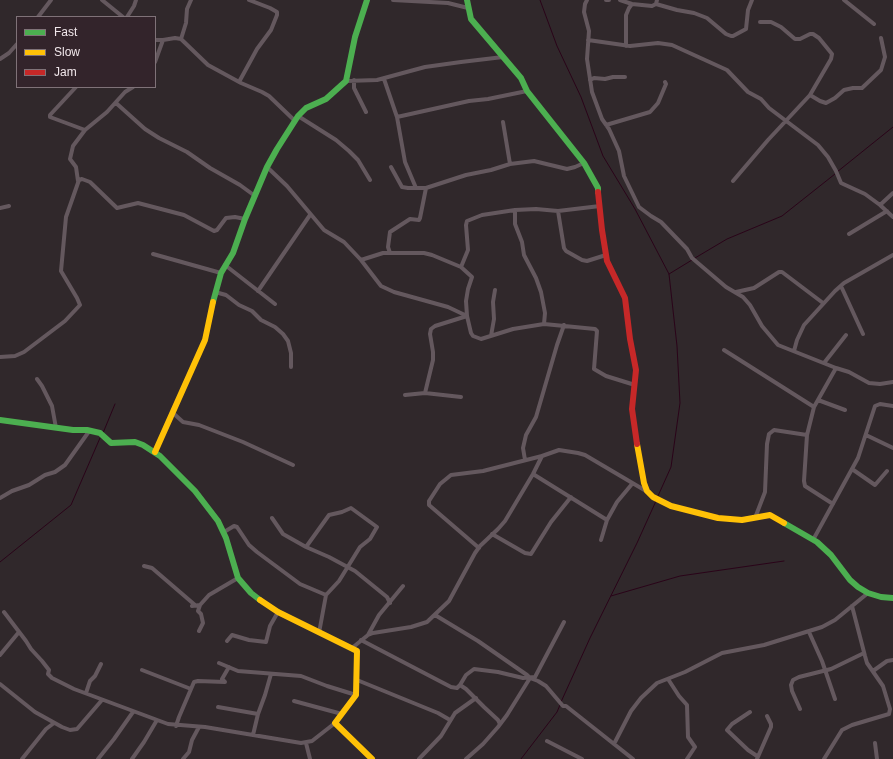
<!DOCTYPE html>
<style>
body{margin:0}
#map{position:relative;width:893px;height:759px;overflow:hidden;background:#30282b;font-family:Arial,sans-serif}
canvas{display:block}
.legend{position:absolute;left:16px;top:16px;width:140px;height:72px;box-sizing:border-box;background:#33242b;border:1px solid #7f7278;margin:0;padding:5px 7px;list-style:none;font-size:12px;color:#f1e7eb}
.legend li{display:flex;align-items:center;gap:8px;height:20px}
.legend b{width:20px;border:1px solid #7f7278}
</style>
<div id="map">
<canvas width="893" height="759"></canvas>
<ul class="legend">
<li><b style="height:5px;background:#4caf50"></b>Fast</li>
<li><b style="height:5px;background:#ffc107"></b>Slow</li>
<li><b style="height:5px;background:#c62828"></b>Jam</li>
</ul>
</div>
<script>
const context = document.querySelector('canvas').getContext('2d');
context.lineJoin = 'round';
const shape = rows => new Path2D(rows.map(r => 'M' + r).join(''));
function strokePath(path, color, width, dash) { context.strokeStyle = color; context.lineWidth = width; context.lineCap = dash ? 'butt' : 'round'; context.setLineDash(dash || []); context.stroke(path); }
strokePath(shape([
 [540,0,557,46,581,97,603,156,635,209,669,274,677,346,680,403,671,467,658,496],
 [837,172,893,127],
 [695,258,727,239,782,216,835,174],
 [669,274,692,260],
 [103,433,115,404],
 [0,562,71,505,100,438],
 [611,596,680,576,784,561],
 [561,702,590,638,637,543,656,501],
 [521,759,557,712,560,705]
]), '#2a0419', 1);
strokePath(shape([
 [102,0,123,17],
 [393,0,448,3,468,8],
 [587,0,585,4,584,12,589,31,587,59,592,92,602,119,609,129,619,151,624,176,639,207,651,216,661,222,687,249,692,258,726,287,743,297,750,305,762,326,778,345,836,368,849,372,869,383,880,384,893,382],
 [606,0,609,0],
 [620,0,632,4,652,6,656,4],
 [657,0,656,4,677,10,694,13,707,18,726,34,731,36,733,36,746,29,748,10,752,0],
 [844,0,874,24],
 [38,17,51,0],
 [127,17,134,6,136,0],
 [760,22,771,22,781,27,795,39,800,39,810,34,813,34,819,38,832,54,831,59,810,95,820,101,826,103,835,98,844,90,853,88,862,88,881,70,885,57,881,38],
 [181,39,186,23,187,9,191,0],
 [155,40,163,40,175,38,181,39,208,65,241,83,262,92,269,96,294,120],
 [588,40,630,46,658,43,672,45,727,70,748,92,761,99,769,108,818,145,828,157,836,171,841,183,865,194,880,205,893,217],
 [626,46,626,15,629,8,632,4],
 [0,59,9,53,17,44],
 [155,62,163,40],
 [384,79,397,117,405,162,416,188],
 [354,80,354,88,366,112],
 [590,80,594,78,605,79,613,77,625,77],
 [346,81,377,80,425,67,461,62,503,57],
 [239,82,257,49,271,30,277,15,277,12,270,8,249,0],
 [76,87,50,115,50,117,85,130],
 [116,103,145,129,159,138,187,152,210,168,240,185,255,196],
 [298,116,336,140,349,151,358,160,370,180],
 [397,117,469,101,488,99,527,91],
 [503,122,510,164],
 [606,125,650,112,658,103,666,84,665,82],
 [267,167,287,186,324,230,344,242,361,260,381,286,394,292,448,307,467,316],
 [391,167,402,187,408,188,426,188,466,175,491,170,510,164,534,161,567,169,575,167,584,163],
 [78,181,76,167,70,159,73,146,85,130,107,112,125,92,133,87],
 [733,181,768,140,810,95],
 [880,205,893,193],
 [0,208,9,206],
 [515,210,515,224,522,242,524,255,536,278,541,292,545,313,544,324],
 [558,211,564,248,566,251,582,260,587,261,606,255],
 [849,234,887,211],
 [390,253,388,247,390,232,410,219,419,220,420,218,426,188],
 [153,254,221,273],
 [361,260,383,253,424,253,432,255,461,267,472,277,468,289,466,301,467,316,471,333,473,336,481,339,513,329,544,324,595,329,597,331,594,369,606,376,635,385],
 [225,265,275,304],
 [461,267,468,250,466,225,467,221,482,215,515,210,536,209,558,211,600,206],
 [841,286,863,334],
 [258,291,310,215],
 [215,292,226,295,239,305,252,311,261,320,275,327,283,334,288,341,291,353,291,367],
 [736,292,754,288,779,272,782,272,823,303],
 [491,336,494,319,493,302,495,290],
 [724,350,814,407],
 [794,351,797,340,804,325,835,291,844,283,893,255],
 [0,357,15,356,24,352,65,321,80,305,77,298,61,271,66,217,79,180,82,179,90,182,117,208,138,203,184,215,214,231,217,230,226,218,235,217,245,219],
 [824,363,846,335],
 [37,379,42,386,52,406,56,428],
 [425,393,433,360,433,352,430,334,431,329,435,326,467,316],
 [405,395,425,393,461,397],
 [818,400,845,410],
 [173,413,183,422,199,425,243,442,293,465],
 [866,435,893,448],
 [525,460,523,448,526,435,536,417,557,345,564,325],
 [852,469,875,485,887,471],
 [533,474,607,520,617,502,632,484],
 [0,498,12,491,29,485,45,475,55,472,65,465,90,430],
 [833,504,805,486,804,481,807,435,814,407,836,368],
 [272,518,283,534,306,547,329,557,355,571,387,597,390,603],
 [755,518,765,492,767,444,769,434,774,430,807,435],
 [224,532,234,526,237,527,249,545,257,552,300,584,326,595],
 [492,534,525,553,531,554,551,522,571,497],
 [601,540,607,520],
 [813,540,858,458,875,406,880,404,893,406],
 [306,547,329,515,342,512,351,508,377,527,370,539,360,547,339,581,326,595,319,633],
 [479,548,429,505,429,501,440,484,451,475,483,471,542,456],
 [144,566,152,568,195,605,192,606,200,605,209,595,238,578],
 [4,612,26,641,31,649,42,661,49,670,48,674,52,678,74,689,168,724,205,727,301,743,312,741,335,723],
 [435,615,478,641,527,675,530,678,538,681,546,686,563,706,566,706,633,759],
 [199,631,203,623,201,614,198,611,200,605],
 [809,632,822,661,835,699],
 [368,635,379,615,403,586],
 [361,640,451,687,457,688,460,685,466,689,484,707,498,720,500,724],
 [227,641,232,635,249,640,266,642,270,626,278,612],
 [352,648,368,635,373,633,411,627,427,622,449,601,475,553,480,546,498,529,505,521,533,474,542,456,559,450,578,453,585,455,646,491],
 [0,655,19,632],
 [219,663,238,671,301,676,327,686,356,695],
 [142,670,191,689],
 [873,671,887,661,893,660],
 [668,679,679,696,687,705,688,737,695,747,687,759],
 [357,680,438,713,450,720],
 [0,684,35,712,62,727,70,730,77,729,102,700],
 [460,685,466,675,474,669,498,672,523,678,535,677,564,622],
 [86,693,90,681,95,676,101,664],
 [294,701,342,714],
 [218,707,258,714],
 [800,709,792,691,791,685,793,680,799,677,831,669,864,653],
 [750,712,732,724,727,730,748,750,757,756],
 [176,726,179,717,194,682,198,681,225,682,222,679,229,667],
 [253,735,258,714,265,695,271,674],
 [547,741,582,759],
 [306,743,310,759],
 [875,743,877,759],
 [614,744,631,711,641,698,657,683,685,672,722,653,764,645,822,627,835,620,868,593],
 [22,759,46,729,54,723],
 [98,759,114,739,133,712],
 [132,759,144,742,157,720],
 [183,759,189,752,192,740,199,727],
 [419,759,441,736,455,713,476,698],
 [466,759,483,744,498,727,507,715,530,678],
 [757,759,771,727,771,724,767,716],
 [824,759,842,730,852,725,889,714,890,709,883,686,867,663,865,656,852,606]
]), '#64585e', 4);
strokePath(shape([
 [467,0,471,19,521,78,527,91,584,163,598,188,598,192],
 [213,302,221,273,233,253,245,219,267,167,277,149,298,116,306,108,326,99,346,81,355,37,367,0],
 [0,420,73,430,87,430,100,433,111,443,135,442,143,445,160,456,195,491,218,521,226,538,238,578,251,593,260,600],
 [784,523,817,542,831,555,850,580,858,587,868,593,881,597,893,598]
]), '#4caf50', 6);
strokePath(shape([
 [637,444,644,483,647,491,653,497,671,506,718,518,742,520,770,515,784,523],
 [155,452,205,340,213,302],
 [260,600,278,612,357,651,356,695,335,723,372,759]
]), '#ffc107', 6);
strokePath(shape([
 [598,192,602,230,607,261,625,298,630,339,636,370,632,409,637,444]
]), '#c62828', 6);
</script>
